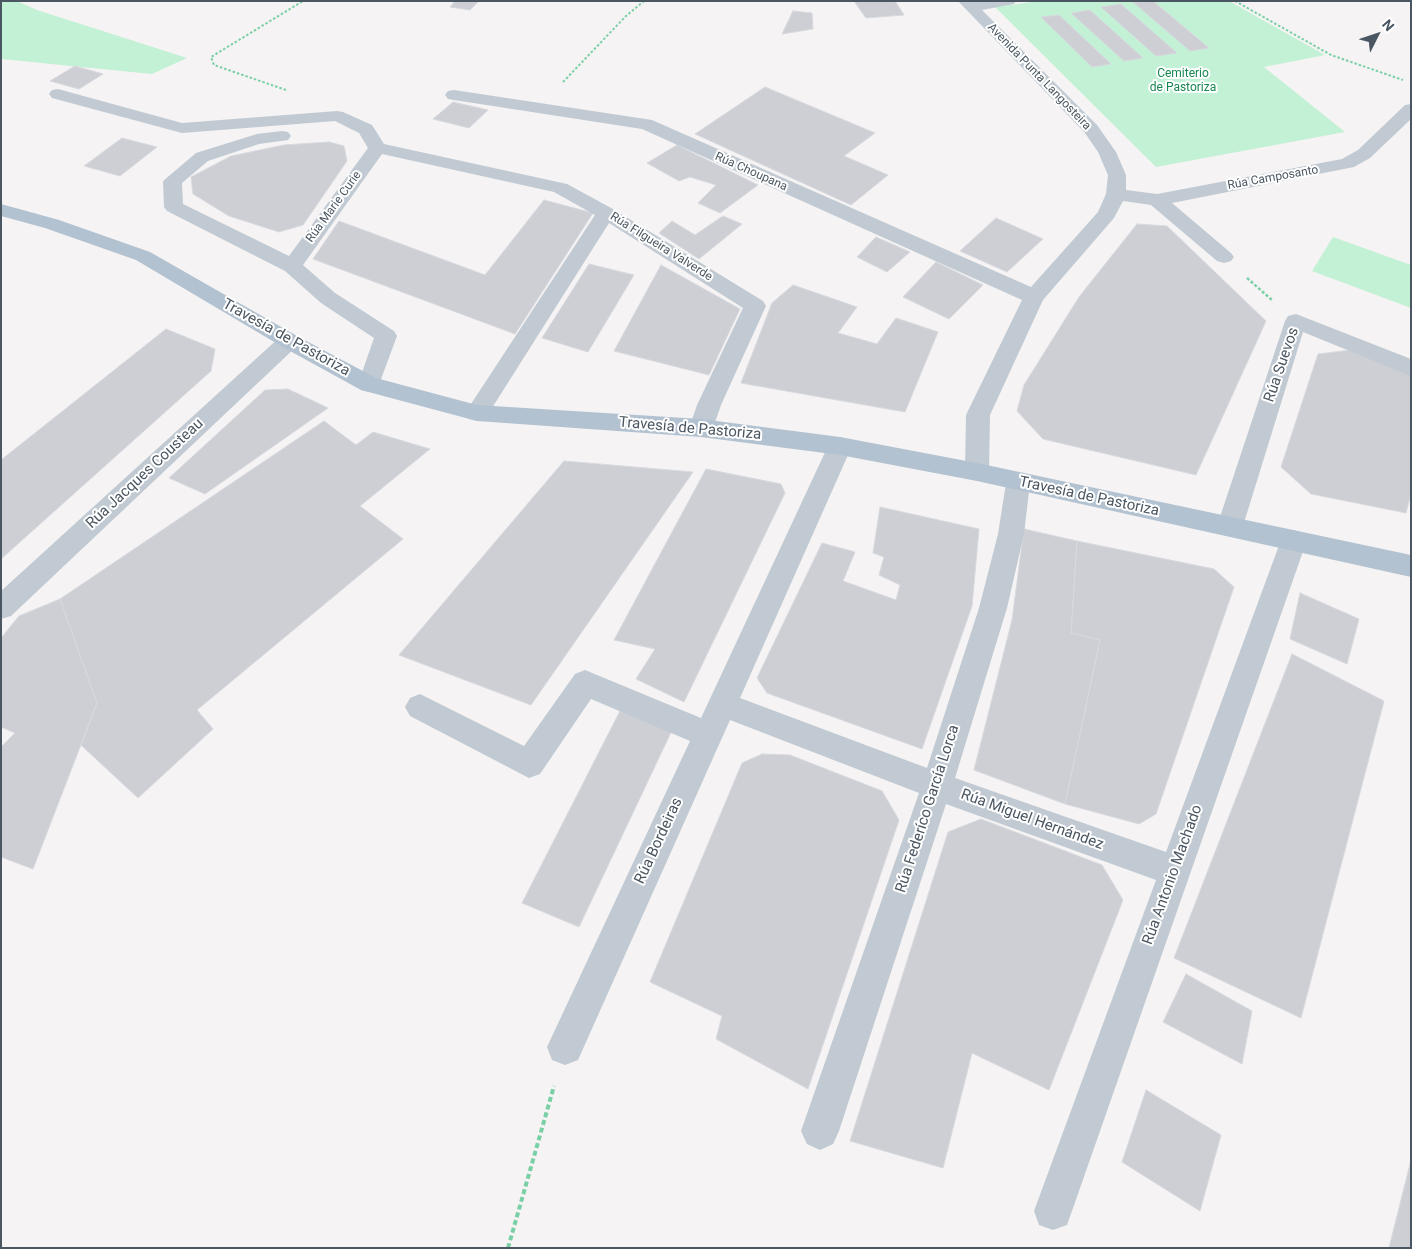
<!DOCTYPE html>
<meta charset="utf-8">
<style>
body{margin:0}
#map{position:relative;width:1412px;height:1249px;overflow:hidden;background:#f5f3f3;font-family:Roboto,sans-serif}
canvas{display:block}
.frame{position:absolute;inset:0;border:2px solid #4a5661;pointer-events:none}
.north{position:absolute;left:1352px;top:10px;width:50px;height:50px;-webkit-text-stroke:4px #fff;paint-order:stroke;rotate:49deg;font-size:14px;font-weight:700;line-height:20px;text-align:center;color:#4a5661}
.north::after{content:'';display:block;margin:auto;width:18px;height:22px;background:#4a5661;clip-path:polygon(50% 0,100% 100%,50% 72%,0 100%)}
</style>
<div id="map">
<canvas width="1412" height="1249"></canvas>
<div class="frame"></div>
<div class="north">N</div>
</div>
<script>
const context = document.querySelector('canvas').getContext('2d');
context.lineJoin = 'round';
function fillPath(path, color) { context.fillStyle = color; context.fill(path, 'evenodd'); }
const shape = rows => new Path2D(rows.map(r => 'M' + r).join(''));
function strokePath(path, color, width, dash) { context.strokeStyle = color; context.lineWidth = width; context.lineCap = dash ? 'butt' : 'round'; context.setLineDash(dash || []); context.stroke(path); }
function write(font, color, halo, rows, align = 'center') {
  context.font = font + ' Roboto,sans-serif'; context.lineWidth = 4; context.setLineDash([]); context.textBaseline = 'middle'; context.strokeStyle = halo; context.fillStyle = color; for (const [text, x, y, turn = 0] of rows) {
    context.save(); context.translate(x, y); context.rotate((+turn || 0) * Math.PI / 180); context.textAlign = isNaN(turn) ? turn : align; if (halo) context.strokeText(text, 0, 0); context.fillText(text, 0, 0); context.restore();
  }
}
fillPath(shape([
 [1,1,17,1,37,10,187,58,152,74,1,59],
 [1040,1,1229,1,1325,55,1264,67,1345,132,1156,167,995,7],
 [1333,237,1411,265,1411,308,1312,271]
]), '#c3f1d5');
const building = shape([
 [455,1,479,1,470,10,450,7,455,1],
 [854,1,895,1,904,15,866,18,854,1],
 [1153,1,1209,48,1190,51,1133,2,1153,1],
 [1121,4,1177,53,1156,56,1101,7,1121,4],
 [1090,10,1143,58,1124,61,1071,13,1090,10],
 [793,11,812,13,813,29,782,34,793,11],
 [1059,15,1111,64,1092,67,1041,17,1059,15],
 [75,66,103,74,79,89,50,81,75,66],
 [765,87,875,133,844,156,888,175,851,205,695,134,765,87],
 [453,102,488,110,469,128,433,119,453,102],
 [122,138,157,147,120,176,84,166,122,138],
 [329,142,344,146,347,161,303,225,279,232,229,216,193,194,191,177,231,156,284,145,329,142],
 [677,145,758,185,720,213,698,203,716,185,690,177,679,181,647,163,677,145],
 [544,200,593,213,515,334,313,259,339,221,485,275,544,200],
 [723,216,742,224,699,259,659,233,672,221,695,235,723,216],
 [996,218,1043,239,1007,272,960,251,996,218],
 [1137,224,1167,226,1266,321,1196,475,1043,439,1017,411,1024,385,1079,297,1137,224],
 [876,237,910,252,887,272,857,257,876,237],
 [936,262,983,285,949,319,903,297,936,262],
 [589,264,634,275,588,352,542,338,589,264],
 [661,265,740,309,709,375,614,351,661,265],
 [793,285,857,307,838,333,877,344,896,318,938,332,905,412,741,383,772,303,793,285],
 [166,329,215,349,211,371,1,559,1,460,166,329],
 [1351,350,1411,373,1411,494,1406,513,1311,494,1281,467,1318,354,1351,350],
 [288,389,328,408,205,494,169,478,265,390,288,389],
 [324,421,356,445,373,432,430,449,360,506,403,539,197,710,213,729,138,798,81,745,97,703,60,599,324,421],
 [564,461,693,472,531,705,399,655,564,461],
 [706,469,781,484,785,493,684,702,636,679,655,649,614,640,706,469],
 [880,507,979,529,972,606,922,749,767,693,757,678,822,543,855,552,843,581,896,600,900,585,879,575,884,557,873,553,880,507],
 [1024,529,1077,541,1071,633,1100,640,1065,804,974,770,1012,620,1024,529],
 [1077,541,1214,569,1234,587,1156,814,1139,824,1065,804,1100,640,1071,633,1077,541],
 [1300,593,1359,619,1347,664,1290,639,1300,593],
 [60,599,97,703,33,869,1,857,1,747,15,733,1,727,1,638,19,616,60,599],
 [1292,654,1384,701,1301,1018,1174,958,1292,654],
 [622,707,674,726,579,927,522,903,622,707],
 [762,754,790,755,882,791,899,820,808,1089,716,1039,722,1016,650,982,742,763,762,754],
 [981,819,1102,865,1123,900,1049,1090,972,1053,943,1168,850,1141,948,832,981,819],
 [1186,974,1252,1011,1242,1064,1163,1022,1186,974],
 [1146,1090,1221,1135,1200,1211,1122,1162,1146,1090],
 [1411,1160,1411,1248,1389,1248,1411,1160]
]);
fillPath(building, '#cdcfd5');
strokePath(building, '#d7d9de', 1);
strokePath(shape([
 [1235,1,1331,55,1403,80],
 [563,82,626,16,644,1],
 [286,90,214,65,211,57,303,1]
]), '#7ad0a6', 2, [2.5, 2]);
strokePath(shape([
 [1247,278,1272,300]
]), '#7ad0a6', 2.5, [3, 2]);
strokePath(shape([
 [508,1248,554,1086]
]), '#7ad0a6', 4, [5, 3]);
fillPath(shape([
 [958,1,1016,1,1014,4,982,10,1097,125,1116,152,1126,175,1126,190,1157,194,1342,159,1358,150,1405,105,1411,104,1411,119,1370,158,1354,167,1172,203,1231,253,1234,257,1231,261,1224,263,1217,261,1151,205,1123,201,1114,218,1043,300,990,415,989,472,986,478,977,481,968,478,965,472,966,415,1022,300,642,129,454,100,448,99,445,95,448,91,454,90,652,120,1031,287,1098,212,1106,194,1108,175,1098,152,1085,133,958,1],
 [58,89,182,123,337,111,343,112,372,125,384,144,567,184,613,209,763,301,766,306,721,405,713,428,709,434,701,437,693,434,689,428,697,405,743,308,609,223,485,419,477,421,469,419,465,413,469,407,595,215,554,192,382,154,303,265,335,293,394,331,397,336,377,390,369,392,361,390,358,384,374,338,321,303,285,271,167,211,164,207,163,181,196,153,257,134,282,131,288,132,291,136,288,140,259,144,208,161,182,183,183,204,289,256,368,148,359,133,335,121,182,133,52,98,49,94,52,90,58,89],
 [1296,314,1411,359,1411,376,1303,332,1243,526,1239,533,1230,536,1221,533,1217,526,1285,321,1288,316,1296,314],
 [289,334,297,336,300,341,297,346,11,616,1,619,1,591,281,336,289,334],
 [840,437,848,440,852,446,740,698,927,768,979,608,998,534,1006,483,1009,476,1018,474,1027,476,1030,483,1024,534,1007,608,955,778,1166,852,1281,540,1285,533,1294,530,1303,533,1307,540,1072,1211,1067,1225,1053,1230,1039,1225,1034,1211,1156,880,946,804,839,1131,833,1144,820,1150,807,1144,801,1131,919,793,730,720,578,1060,565,1065,552,1060,547,1047,690,741,591,699,540,774,529,778,410,716,405,707,410,698,420,694,524,746,575,674,585,670,701,718,828,446,832,440,840,437]
]), '#c1cad2');
fillPath(shape([
 [1,204,59,220,150,252,297,336,376,378,477,405,701,419,840,437,977,463,1411,555,1411,577,977,481,840,455,701,437,477,421,361,390,281,346,136,260,45,228,1,216,1,204]
]), '#b3c2d1');
write('12px', '#17864f', '#fff', [
 ["Cemiterio",1183,74],
 ["de Pastoriza",1183,88]
]);
write('12px', '#4a5661', '#fff', [
 ["Avenida Punta Langosteira",1039,77,46],
 ["Rúa Choupana",751,172,24],
 ["Rúa Camposanto",1273,178,-10],
 ["Rúa Marie Curie",334,207,-54],
 ["Rúa Filgueira Valverde",661,247,32]
]);
write('15px', '#4a5661', '#fff', [
 ["Travesía de Pastoriza",286,338,29],
 ["Rúa Suevos",1282,365,-71],
 ["Travesía de Pastoriza",690,429,5],
 ["Rúa Jacques Cousteau",145,474,-43],
 ["Travesía de Pastoriza",1089,497,12],
 ["Rúa Federíco García Lorca",928,809,-72],
 ["Rúa Miguel Hernández",1032,820,20],
 ["Rúa Bordeiras",659,841,-65],
 ["Rúa Antonio Machado",1173,875,-70]
]);
</script>
